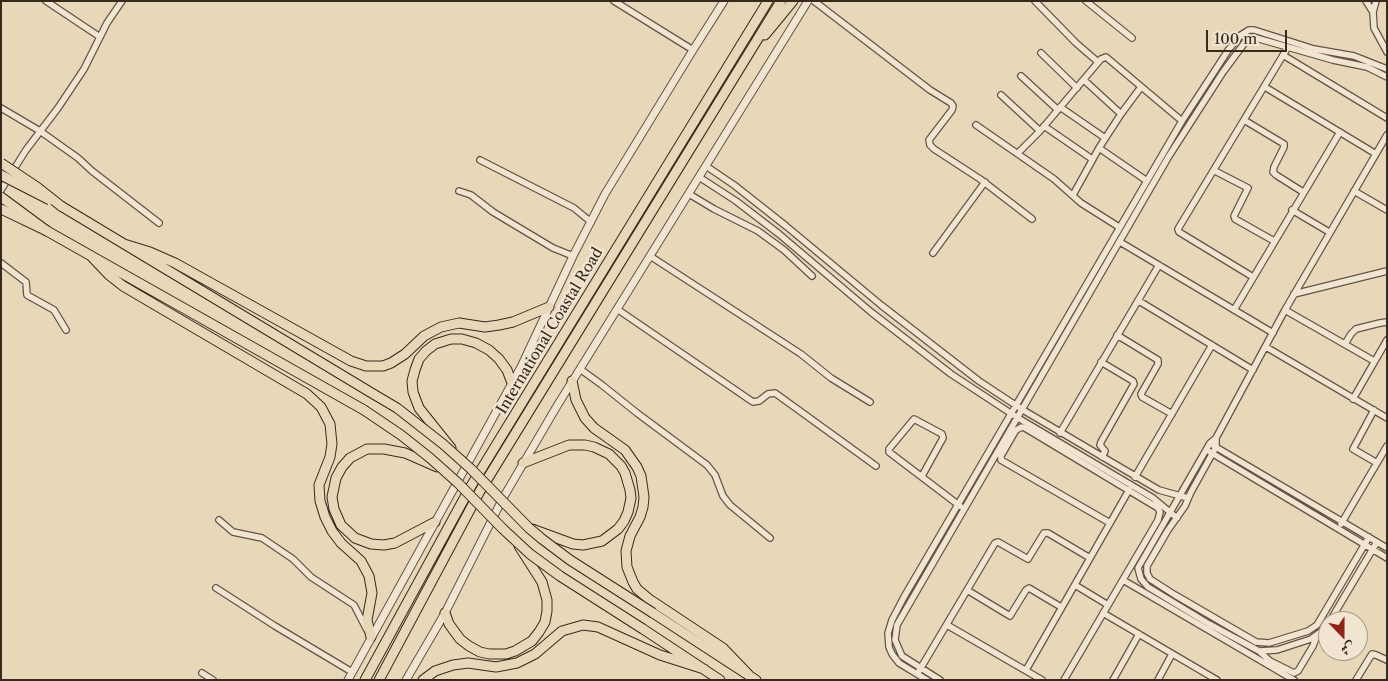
<!DOCTYPE html>
<meta charset="utf-8">
<style>
body{margin:0}
#map{position:relative;width:1388px;height:681px;overflow:hidden;background:#e9d7b9;font-family:"Libre Caslon Text",Amiri,serif}
canvas{display:block}
.frame{position:absolute;inset:0;border:2px solid #362a1d;pointer-events:none}
.north{position:absolute;left:1318px;top:611px;width:50px;height:50px;box-sizing:border-box;background:#f1e5d2;border:1px solid #a69a8a;border-radius:50%;rotate:158deg;font-size:14px;font-weight:700;line-height:20px;text-align:center;color:#362a1d}
.north::after{content:'';display:block;margin:auto;width:18px;height:22px;background:#8f2418;clip-path:polygon(50% 0,100% 100%,50% 72%,0 100%)}
.scale{position:absolute;left:1206px;top:30px;width:81px;height:22px;box-sizing:border-box;border:2px solid #362a1d;border-top:0;padding-left:6px;font-size:15px;line-height:18px;white-space:nowrap;color:#362a1d;-webkit-text-stroke:4px #f1e5d2;paint-order:stroke}
</style>
<div id="map">
<canvas width="1388" height="681"></canvas>
<div class="frame"></div>
<div class="north">ش</div>
<div class="scale">100 m</div>
</div>
<script>
const context = document.querySelector('canvas').getContext('2d');
context.lineJoin = 'round';
const shape = rows => new Path2D(rows.map(r => 'M' + r).join(''));
function strokePath(path, color, width, dash) { context.strokeStyle = color; context.lineWidth = width; context.lineCap = dash ? 'butt' : 'round'; context.setLineDash(dash || []); context.stroke(path); }
function write(font, color, halo, rows, align = 'center') {
  context.font = font + ' "Libre Caslon Text",serif'; context.lineWidth = 5; context.setLineDash([]); context.textBaseline = 'middle'; context.strokeStyle = halo; context.fillStyle = color; for (const [text, x, y, turn = 0] of rows) {
    context.save(); context.translate(x, y); context.rotate((+turn || 0) * Math.PI / 180); context.textAlign = isNaN(turn) ? turn : align; if (halo) context.strokeText(text, 0, 0); context.fillText(text, 0, 0); context.restore();
  }
}
const minor = shape([
 [46,1,100,37],
 [614,1,693,50],
 [814,1,930,90,951,103,953,106,952,110,929,140,930,145,934,149,980,179,1032,219],
 [1035,1,1076,43,1098,62],
 [1086,1,1132,38],
 [1366,1,1373,12],
 [1376,1,1373,12,1374,28,1387,52],
 [1041,53,1077,88],
 [1283,55,1387,118],
 [1021,76,1058,110],
 [1084,80,1121,114],
 [1265,87,1376,154],
 [1001,95,1040,131],
 [1060,107,1105,138],
 [1,108,40,131,78,158,92,171,159,223],
 [1244,120,1284,144,1284,147,1274,167,1273,172,1276,175,1303,192],
 [976,125,1054,179,1081,203,1119,227],
 [1044,126,1092,159],
 [1099,148,1147,181],
 [1018,153,1040,131,1101,59,1106,57,1182,121],
 [480,160,574,208,591,222],
 [706,166,734,185,786,226,881,305,979,381,1023,410,1159,490,1188,498],
 [1215,171,1248,188,1234,216,1235,219,1274,241],
 [699,177,736,201,779,234,871,312,951,374,1018,418,1153,498,1177,518],
 [1,190,26,150,58,108,84,69,107,23,122,1],
 [459,191,471,195,493,212,553,248,573,256],
 [1354,191,1387,210],
 [689,194,714,209,758,231,784,250,812,276],
 [1073,195,1099,148,1121,114,1141,87],
 [1292,210,1329,232],
 [1120,242,1273,333],
 [933,253,985,182],
 [650,256,801,354,831,378,870,402],
 [1,263,26,282,27,295,54,310,66,330],
 [1253,277,1179,232,1178,229,1288,47],
 [1294,294,1387,271],
 [1139,301,1253,370],
 [617,309,753,402,759,401,768,394,775,393,876,466],
 [1234,310,1340,132],
 [1285,310,1374,361],
 [1117,335,1158,360,1158,364,1141,394,1142,397,1172,414],
 [1345,344,1351,334,1356,329,1380,323,1387,322],
 [1266,347,1387,418],
 [1101,362,1133,381,1134,384,1101,442,1100,445,1105,451,1102,457],
 [580,369,602,385,637,413,707,465,715,475,723,496,730,505,770,538],
 [1353,399,1387,340],
 [1374,410,1353,449,1377,463],
 [1060,433,1159,265],
 [1216,438,1216,447,1191,492,1185,506,1168,530,1147,566,1147,573,1150,579,1175,595,1256,642,1269,643,1308,631,1317,625,1369,537],
 [1214,446,1387,548],
 [1210,452,1387,558],
 [922,476,943,438,942,434,914,419,889,449,889,452,960,506],
 [1135,477,1212,345],
 [219,520,233,532,262,538,293,559,311,577,354,605,367,630],
 [1341,524,1387,446],
 [1123,580,1294,680],
 [1075,585,1108,605],
 [216,588,275,626,352,672],
 [967,590,1010,616,1026,590,1029,588,1061,607],
 [1103,613,1217,680],
 [1330,621,1377,542],
 [947,625,1042,680],
 [1328,625,1322,631,1311,639,1277,650,1259,651,1209,624,1148,587,1141,579,1138,568,1206,450,1210,443,1216,438,1285,310,1387,135],
 [1259,651,1270,661,1294,673,1298,671,1313,646,1317,635],
 [1026,670,1129,490],
 [919,671,995,543,998,542,1028,559,1044,533,1048,533,1090,558],
 [202,673,213,680],
 [927,680,899,663,892,654,889,647,888,633,892,620,904,597,1182,121,1229,49,1241,35,1249,30,1254,30,1314,49,1354,56,1387,69],
 [940,680,902,656,895,640,897,625,1169,156,1223,72,1246,41,1251,38,1256,38,1333,60,1367,67,1387,77],
 [1064,680,1158,520,1160,512,1158,508,1025,428,1022,427,1016,430,1001,456,1001,460,1110,523],
 [1113,680,1139,634],
 [1158,680,1172,654],
 [1356,680,1372,654,1376,655,1387,660]
]);
const tertiary = shape([
 [348,680,521,367,573,256,605,194,693,50,724,1],
 [406,680,445,613,503,498,557,406,808,1]
]);
const primary = shape([
 [1,197,47,231,364,410],
 [61,206,375,395],
 [124,244,150,252,175,263,351,361,366,366,383,366,391,363,405,354,424,336,441,327,459,323,485,327,499,325,513,322,549,307],
 [90,255,109,275,123,286,307,394,321,407,330,424,332,444,330,457,319,485,320,501,325,517,332,531,341,543,361,561,369,576,372,593,367,620,371,637],
 [572,381,576,400,585,418,594,428,625,450,637,467,641,476,644,497,643,507,640,517,630,536,626,551,627,567,633,582,637,589,649,599,723,648,749,675],
 [451,448,419,408,413,392,412,381,415,370,419,359,426,351,435,344,451,339,462,339,476,343,489,350,499,359,507,370,512,383],
 [523,463,569,445,585,445,594,447,609,454,621,466,625,473,630,490,631,498,628,512,624,521,618,529,602,541,583,545,573,544,532,529],
 [435,522,395,543,384,545,371,544,355,538,341,525,334,509,332,497,336,478,342,467,350,458,367,449,384,449,405,453,437,467],
 [445,613,449,624,460,639,469,646,480,652,489,654,506,654,515,651,532,641,539,632,545,622,547,611,547,600,542,582,519,546],
 [653,613,756,680],
 [643,629,720,680],
 [423,680,435,671,453,665,468,663,496,667,517,663,535,654,562,631,583,625,598,627,660,655,704,669]
]);
const trunk = shape([
 [765,35,793,1],
 [1,209,47,231],
 [365,680,471,486,768,1],
 [379,680,480,491,781,1]
]);
strokePath(minor, '#635544', 8);
strokePath(tertiary, '#635544', 9);
strokePath(primary, '#362a1d', 11);
strokePath(trunk, '#362a1d', 11);
strokePath(minor, '#f1e5d2', 5.5);
strokePath(tertiary, '#f1e5d2', 7);
strokePath(primary, '#e9d7b9', 9);
strokePath(trunk, '#e9d7b9', 9);
const primaryBridge = shape([
 [1,175,50,200],
 [375,395,397,408,443,444,471,469,529,528,542,539,570,560,653,613],
 [364,410,401,435,430,458,458,483,503,529,530,554,560,576,643,629]
]);
const trunkBridge = shape([
 [1,163,37,187,61,206]
]);
strokePath(primaryBridge, '#362a1d', 11, []);
strokePath(trunkBridge, '#362a1d', 11, []);
strokePath(primaryBridge, '#e9d7b9', 9);
strokePath(trunkBridge, '#e9d7b9', 9);
write('15px', '#362a1d', '#f1e5d2', [
 ["International Coastal Road",550,331,-59]
]);
</script>
